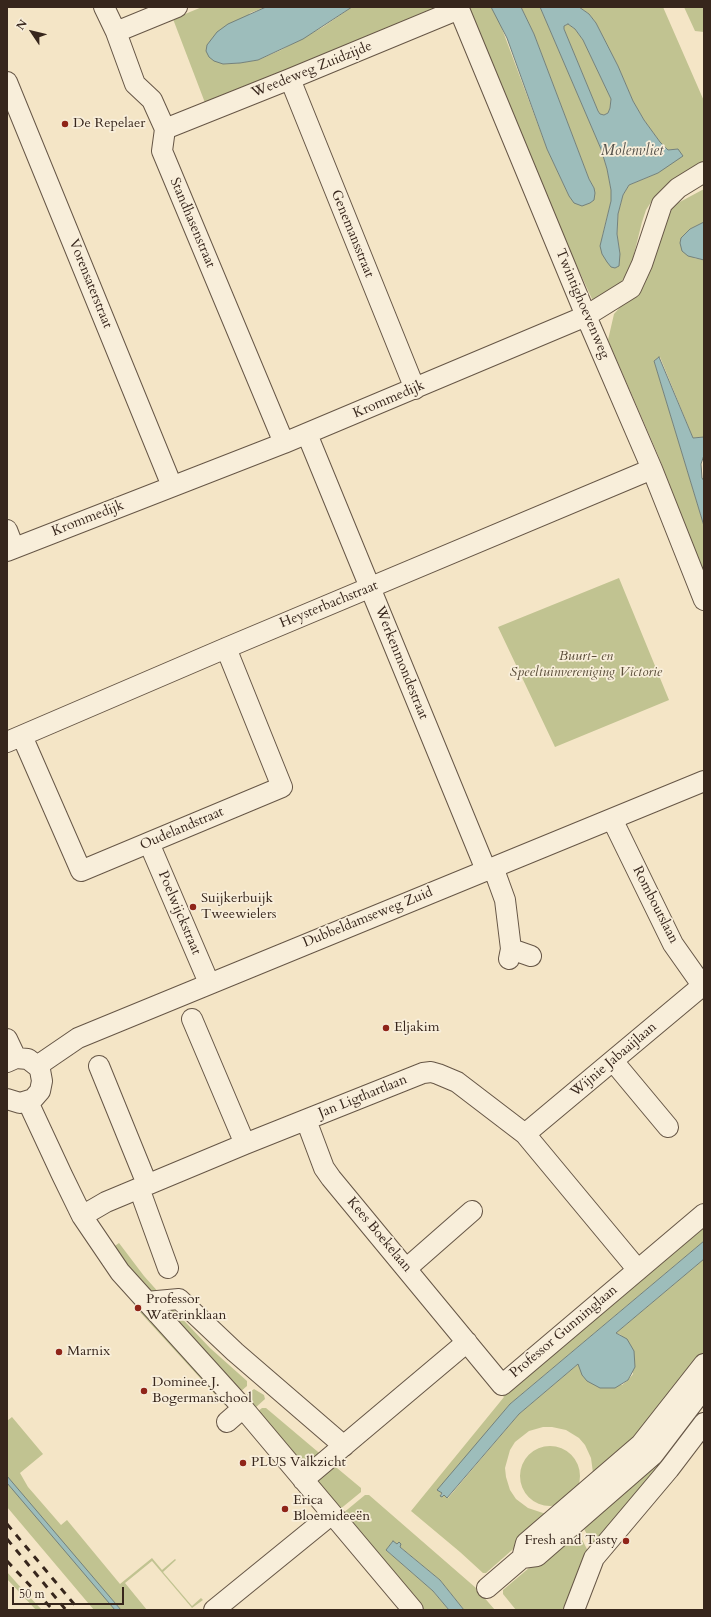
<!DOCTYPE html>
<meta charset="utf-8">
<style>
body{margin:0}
#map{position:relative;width:711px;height:1617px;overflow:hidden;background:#f4e5c6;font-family:Cardo,serif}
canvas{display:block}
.frame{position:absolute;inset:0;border:8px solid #37261c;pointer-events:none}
.north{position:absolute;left:12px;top:12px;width:40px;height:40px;-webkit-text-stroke:3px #f8eeda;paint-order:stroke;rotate:305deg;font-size:11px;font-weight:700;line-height:16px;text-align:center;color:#37261c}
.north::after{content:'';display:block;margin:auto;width:14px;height:18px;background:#37261c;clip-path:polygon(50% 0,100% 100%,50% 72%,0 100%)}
.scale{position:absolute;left:12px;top:1587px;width:112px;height:18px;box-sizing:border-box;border:2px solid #37261c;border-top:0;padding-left:5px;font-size:12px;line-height:14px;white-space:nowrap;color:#37261c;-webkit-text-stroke:3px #f8eeda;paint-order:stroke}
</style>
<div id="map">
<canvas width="711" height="1617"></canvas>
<div class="frame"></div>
<div class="north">N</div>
<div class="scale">50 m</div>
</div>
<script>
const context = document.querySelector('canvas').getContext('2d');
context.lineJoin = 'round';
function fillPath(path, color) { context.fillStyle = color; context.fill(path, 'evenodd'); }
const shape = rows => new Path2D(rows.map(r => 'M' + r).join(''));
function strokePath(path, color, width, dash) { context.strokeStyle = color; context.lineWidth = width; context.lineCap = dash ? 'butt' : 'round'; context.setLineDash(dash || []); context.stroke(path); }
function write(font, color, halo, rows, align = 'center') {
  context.font = font + ' Cardo,serif'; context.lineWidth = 3.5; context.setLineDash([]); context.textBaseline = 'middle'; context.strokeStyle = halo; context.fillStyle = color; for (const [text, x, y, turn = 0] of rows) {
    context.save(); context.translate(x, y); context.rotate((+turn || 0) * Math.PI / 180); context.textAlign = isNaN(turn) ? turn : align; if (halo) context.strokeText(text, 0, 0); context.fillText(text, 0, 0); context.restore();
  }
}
fillPath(shape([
 [202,7,266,7,250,13,223,64,239,63,258,60,281,50,323,27,352,7,449,7,207,108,173,19],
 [467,7,491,7,498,18,547,149,569,196,594,188,589,179,534,34,521,7,540,7,601,149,607,169,611,190,611,201,602,237,620,254,617,234,618,214,623,195,629,185,658,173,678,149,668,150,660,142,644,120,633,101,618,66,596,23,589,14,579,7,663,7,704,101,704,161,667,184,655,196,646,210,642,222,630,270,621,282,601,298,592,299,564,238],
 [684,7,704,7,704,32,695,31],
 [568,24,575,29,583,40,611,99,610,108,608,113,604,115,600,114,598,111,564,29,564,26],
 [704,189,704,222,690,229,681,238,694,258,704,260,704,437,693,438,660,357,654,361,704,526,704,573,658,455,608,340,614,314,639,286,664,218,676,204],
 [619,578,669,700,555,747,498,627],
 [704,1223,704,1241,510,1404,440,1495,444,1495,448,1498,519,1414,578,1364,622,1385,628,1380,633,1374,621,1335,616,1333,704,1259,704,1357,638,1442,593,1473,591,1458,585,1445,579,1438,566,1430,552,1427,543,1427,529,1431,515,1442,510,1450,505,1468,506,1477,510,1490,516,1499,528,1508,543,1513,554,1513,486,1573,483,1573,460,1552,411,1511,504,1397,501,1394],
 [119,1243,144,1276,161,1295,155,1299,112,1248],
 [141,1307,227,1403,225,1405,222,1402,138,1310],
 [171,1307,210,1348,247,1381,247,1386,240,1392,165,1309],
 [254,1389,264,1395,265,1399,254,1409,244,1397],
 [262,1408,266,1408,324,1457,305,1467,257,1412],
 [12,1417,43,1454,20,1473,28,1487,61,1525,67,1520,120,1584,152,1558,162,1570,175,1559,176,1560,163,1572,192,1606,201,1598,203,1600,192,1608,152,1561,125,1583,147,1610,94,1610,7,1507,7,1421],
 '520 1476a30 30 0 1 1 60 0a30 30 0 1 1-60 0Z',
 [656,1461,664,1468,593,1546,581,1523],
 [331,1463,361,1488,361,1492,339,1510,313,1479],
 [365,1495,369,1495,476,1588,495,1610,464,1610,440,1580,399,1546,401,1545,397,1545,393,1541,386,1550,433,1591,449,1610,424,1610,342,1514],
 [576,1528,589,1553,576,1577,565,1610,516,1610,503,1594,503,1590],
 [7,1572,23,1590,42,1610,36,1610,7,1579]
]), '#c1c391');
const water = shape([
 [266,7,352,7,303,39,258,60,240,63,223,64,214,61,209,57,206,51,207,45,217,32,228,24,266,7],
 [491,7,521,7,534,34,589,179,594,188,595,193,594,200,590,203,582,206,574,203,569,196,547,149,507,38,491,7],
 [540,7,579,7,589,14,596,23,618,66,633,101,644,120,660,142,668,150,678,149,683,156,658,173,629,185,623,195,618,214,617,234,620,254,619,266,615,268,611,267,607,262,602,254,600,246,611,201,611,190,607,169,601,149,540,7],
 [568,24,575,29,583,40,611,99,610,108,608,113,604,115,600,114,598,111,564,29,564,26,568,24],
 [704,222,704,260,688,256,682,251,680,243,681,238,690,229,704,222],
 [659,357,693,438,704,437,704,455,701,464,702,478,704,481,704,526,654,361,659,357],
 [704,1241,704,1259,616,1333,627,1339,634,1351,635,1367,628,1380,615,1388,600,1388,587,1381,582,1375,578,1364,519,1414,447,1498,444,1495,442,1497,440,1496,442,1493,437,1490,510,1404,704,1241],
 [7,1476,36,1510,121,1610,115,1610,7,1483,7,1476],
 [393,1541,397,1544,399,1542,401,1544,400,1547,440,1580,464,1610,449,1610,433,1591,386,1550,393,1541]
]);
fillPath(water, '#9dbdbb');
strokePath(water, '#74817b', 1);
const minor = shape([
 [104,7,116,32,135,84,152,100,165,129,162,151,284,443],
 [116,32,177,7],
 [290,79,415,389],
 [7,82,172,486],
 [165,129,290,79,459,9,586,316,652,469,704,600],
 [307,434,486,870],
 [7,530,14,548],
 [7,551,284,443,586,316,631,288,642,264,662,204,678,188,704,172],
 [22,736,81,871,282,787,226,648],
 [7,742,226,648,652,469],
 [612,819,673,944,704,988],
 [149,843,209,983],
 [493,867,505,900,511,949,509,959],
 [511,949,531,956],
 [192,1019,245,1144],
 [7,1039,16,1058],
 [613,1061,668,1127],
 [7,1062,16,1058,28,1059,37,1066,40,1070,42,1081,40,1091,33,1099,20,1103,7,1099],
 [37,1066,78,1038,704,781],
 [99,1066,147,1184],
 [28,1102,62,1175,82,1216,120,1272,243,1408,413,1610],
 [306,1120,324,1168,331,1178,502,1385,704,1214],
 [525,1134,702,986],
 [139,1188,168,1268],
 [82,1216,106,1202,245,1144,423,1073,431,1072,438,1074,457,1082,525,1134,638,1270],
 [407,1268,472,1211],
 [146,1302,179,1299,235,1352,344,1446],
 [227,1422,243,1408],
 [303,1480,467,1342],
 [522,1558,526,1543,641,1444,704,1364],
 [487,1588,522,1558,537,1556,653,1455,704,1388],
 [214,1610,332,1514],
 [574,1610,594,1558,669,1469,704,1423]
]);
strokePath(minor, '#665646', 22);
strokePath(minor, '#f8eeda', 20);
strokePath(shape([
 [7,1524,79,1610],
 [7,1539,66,1610],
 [7,1561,53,1610]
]), '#37261c', 3, [7, 7]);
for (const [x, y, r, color] of [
 [65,124,4,"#8f2418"],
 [193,907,4,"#8f2418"],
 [386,1028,4,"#8f2418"],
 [138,1308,4,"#8f2418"],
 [59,1352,4,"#8f2418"],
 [144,1391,4,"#8f2418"],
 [243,1463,4,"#8f2418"],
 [285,1509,4,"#8f2418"],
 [626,1541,4,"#8f2418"]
]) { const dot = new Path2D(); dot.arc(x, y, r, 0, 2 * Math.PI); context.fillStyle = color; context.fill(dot); strokePath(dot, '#f8eeda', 1.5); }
write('14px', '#37261c', '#f8eeda', [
 ["Weedeweg Zuidzijde",312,70,-22],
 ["Standhasenstraat",192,223,67],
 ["Genemansstraat",352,234,68],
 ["Vorensaterstraat",90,284,68],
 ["Twintighoevenweg",582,304,67],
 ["Krommedijk",389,400,-23],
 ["Krommedijk",88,519,-21],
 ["Heysterbachstraat",329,605,-22],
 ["Werkenmondestraat",401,663,68],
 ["Oudelandstraat",182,829,-23],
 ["Romboutslaan",655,905,63],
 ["Poelwijckstraat",179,913,67],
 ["Dubbeldamseweg Zuid",368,918,-22],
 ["Wijnie Jabaaijlaan",614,1060,-40],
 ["Jan Ligthartlaan",363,1097,-22],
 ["Kees Boekelaan",379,1235,50],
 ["Professor Gunninglaan",564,1332,-40]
]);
write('14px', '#37261c', '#f8eeda', [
 ["De Repelaer",73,124],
 ["Suijkerbuijk",201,899],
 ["Tweewielers",201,915],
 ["Eljakim",394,1028],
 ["Professor",146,1300],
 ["Waterinklaan",146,1316],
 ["Marnix",67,1352],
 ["Dominee J.",152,1383],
 ["Bogermanschool",152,1399],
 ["PLUS Valkzicht",251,1463],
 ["Erica",293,1501],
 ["Bloemideeën",293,1517],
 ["Fresh and Tasty",618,1541,"right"]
], 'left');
write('italic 14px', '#5a4d39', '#f8eeda', [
 ["Buurt- en",586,657],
 ["Speeltuinvereniging Victorie",586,673]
]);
write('italic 15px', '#56534c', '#f8eeda', [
 ["Molenvliet",632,152]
]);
</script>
